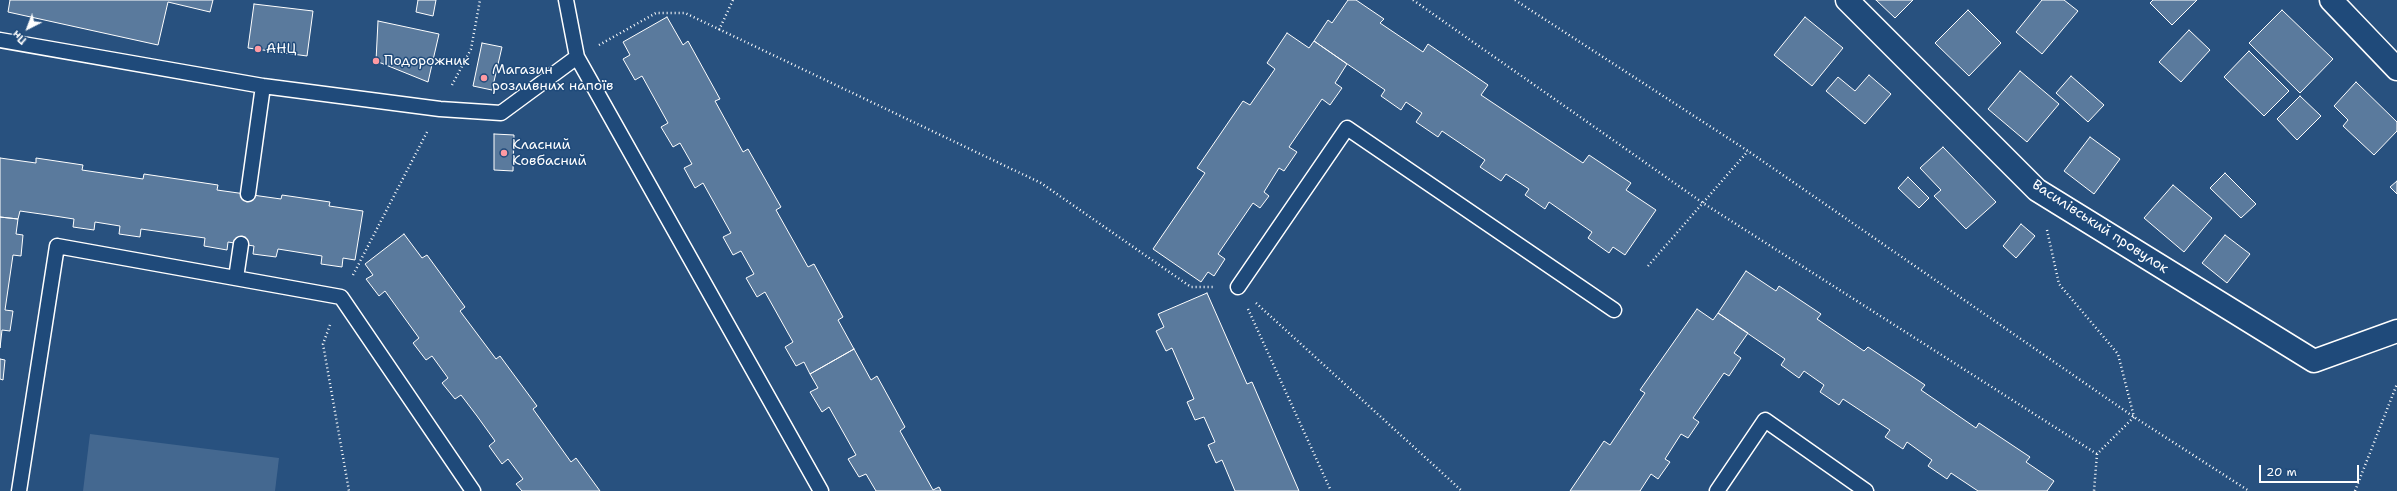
<!DOCTYPE html>
<meta charset="utf-8">
<style>
body{margin:0}
#map{position:relative;width:2397px;height:491px;overflow:hidden;background:#28517f;font-family:"Shantell Sans",sans-serif}
canvas{display:block}
.north{position:absolute;left:8px;top:8px;width:40px;height:40px;-webkit-text-stroke:3px #1f4a7a;paint-order:stroke;rotate:222deg;font-size:11px;font-weight:700;line-height:16px;text-align:center;color:#fff}
.north::after{content:'';display:block;margin:auto;width:14px;height:18px;background:#fff;clip-path:polygon(50% 0,100% 100%,50% 72%,0 100%)}
.scale{position:absolute;left:2259px;top:465px;width:100px;height:18px;box-sizing:border-box;border:2px solid #fff;border-top:0;padding-left:5px;font-size:12px;line-height:14px;white-space:nowrap;color:#fff;-webkit-text-stroke:3px #1f4a7a;paint-order:stroke}
</style>
<div id="map">
<canvas width="2397" height="491"></canvas>
<div class="north">Пн</div>
<div class="scale">20 m</div>
</div>
<script>
const context = document.querySelector('canvas').getContext('2d');
context.lineJoin = 'round';
function fillPath(path, color) { context.fillStyle = color; context.fill(path, 'evenodd'); }
const shape = rows => new Path2D(rows.map(r => 'M' + r).join(''));
function strokePath(path, color, width, dash) { context.strokeStyle = color; context.lineWidth = width; context.lineCap = dash ? 'butt' : 'round'; context.setLineDash(dash || []); context.stroke(path); }
function write(font, color, halo, rows, align = 'center') {
  context.font = font + ' "Shantell Sans",sans-serif'; context.lineWidth = 3; context.setLineDash([]); context.textBaseline = 'middle'; context.strokeStyle = halo; context.fillStyle = color; for (const [text, x, y, turn = 0] of rows) {
    context.save(); context.translate(x, y); context.rotate((+turn || 0) * Math.PI / 180); context.textAlign = isNaN(turn) ? turn : align; if (halo) context.strokeText(text, 0, 0); context.fillText(text, 0, 0); context.restore();
  }
}
fillPath(shape([
 [90,434,279,458,275,491,83,491]
]), '#446890');
const building = shape([
 [10,0,213,0,210,12,168,2,158,45,8,12,10,0],
 [418,0,436,0,433,16,416,12,418,0],
 [1348,0,1356,0,1384,19,1380,23,1423,52,1428,44,1488,85,1481,95,1583,163,1589,155,1631,183,1626,190,1656,210,1625,255,1613,247,1609,253,1588,238,1592,232,1549,202,1545,209,1525,195,1529,189,1506,174,1501,181,1480,167,1485,160,1442,131,1438,137,1416,122,1422,113,1406,102,1401,110,1381,96,1385,90,1314,41,1328,20,1332,23,1348,0],
 [1876,0,1913,0,1895,18,1876,0],
 [2042,0,2064,0,2078,11,2042,54,2016,32,2042,0],
 [2153,0,2197,0,2172,25,2150,3,2153,0],
 [254,4,313,11,307,56,248,48,254,4],
 [1968,10,2001,43,1969,76,1935,43,1968,10],
 [2282,10,2333,59,2300,93,2249,43,2282,10],
 [667,17,683,45,688,41,720,99,715,101,743,152,748,149,781,207,776,210,808,267,814,264,843,317,838,320,854,349,810,374,804,362,796,366,785,347,793,342,765,292,757,297,746,278,754,274,741,251,733,255,723,237,731,233,703,183,695,188,684,168,692,164,680,143,673,147,661,127,668,123,642,76,635,80,623,59,630,55,623,42,667,17],
 [1805,17,1843,48,1812,86,1774,55,1805,17],
 [378,21,439,34,428,82,376,61,378,21],
 [2189,30,2210,50,2181,82,2159,62,2189,30],
 [1287,33,1309,48,1314,41,1347,64,1335,83,1342,88,1330,105,1322,99,1289,147,1297,152,1284,171,1279,168,1264,192,1269,196,1260,208,1253,203,1218,254,1225,259,1214,276,1208,272,1201,282,1153,249,1205,173,1197,168,1243,101,1250,105,1275,69,1267,63,1287,33],
 [482,43,502,47,492,90,473,86,482,43],
 [2249,51,2289,91,2264,116,2224,77,2249,51],
 [2020,71,2059,104,2027,142,1988,109,2020,71],
 [1869,75,1891,94,1865,124,1826,91,1838,77,1855,91,1869,75],
 [2071,76,2104,105,2088,122,2056,93,2071,76],
 [2356,82,2397,122,2397,131,2374,155,2343,126,2348,120,2334,106,2356,82],
 [2300,96,2321,116,2297,140,2277,119,2300,96],
 [494,134,514,135,513,171,494,170,494,134],
 [2090,137,2120,159,2094,194,2064,171,2090,137],
 [1943,147,1996,202,1966,229,1934,196,1941,190,1920,168,1943,147],
 [0,158,36,163,36,158,83,165,82,170,143,179,144,174,218,185,217,190,281,199,282,195,330,202,329,206,363,211,355,260,343,258,342,267,321,264,322,256,278,249,276,257,253,254,254,246,228,242,227,250,204,246,205,238,141,229,140,237,119,234,120,226,95,222,94,230,73,227,74,219,48,215,20,211,18,219,0,217,0,158],
 [2225,173,2256,204,2241,218,2210,188,2225,173],
 [1908,177,1929,198,1919,208,1898,188,1908,177],
 [2397,181,2397,194,2390,187,2397,181],
 [2173,185,2212,218,2184,252,2144,218,2173,185],
 [0,217,18,219,16,234,23,235,21,256,13,255,5,310,13,311,10,331,2,330,0,348,0,217],
 [2021,224,2035,236,2016,258,2003,246,2021,224],
 [404,234,422,258,427,255,465,307,460,311,496,359,500,356,537,406,533,409,571,462,576,458,600,491,522,491,516,484,523,479,508,459,502,464,489,446,495,441,477,416,461,395,455,399,442,383,448,378,432,356,426,360,413,343,419,338,385,291,379,296,366,279,373,275,365,264,404,234],
 [2225,235,2250,254,2227,283,2202,263,2225,235],
 [1746,271,1776,291,1779,286,1821,314,1817,319,1864,351,1868,347,1925,385,1921,390,1976,428,1979,423,2030,457,2026,462,2054,481,2047,491,1978,491,1951,473,1947,479,1928,466,1932,460,1907,442,1903,449,1885,437,1890,430,1843,399,1839,405,1820,392,1824,385,1804,371,1799,378,1781,365,1785,359,1718,313,1746,271],
 [1207,293,1247,384,1252,382,1299,491,1235,491,1222,460,1216,463,1208,445,1215,442,1204,417,1195,420,1187,402,1194,399,1172,348,1166,351,1156,331,1164,327,1158,314,1207,293],
 [1697,309,1713,320,1718,313,1748,333,1734,353,1741,358,1729,376,1724,373,1693,418,1699,422,1688,438,1681,434,1665,459,1670,462,1658,479,1651,474,1640,491,1570,491,1604,441,1610,445,1645,393,1640,390,1697,309],
 [854,349,871,380,877,376,905,427,900,431,933,490,939,487,941,491,876,491,866,474,859,477,848,459,856,455,829,407,822,412,810,392,818,388,810,374,854,349],
 [0,359,5,360,3,380,0,379,0,359]
]);
fillPath(building, '#5a7a9d');
strokePath(building, '#fff', 1);
const service = shape([
 [0,40,263,86,440,109,501,113,577,57,566,0],
 [577,57,821,491],
 [248,194,263,86],
 [236,278,241,244],
 [1238,287,1347,128,1614,310],
 [19,491,57,246,341,297,473,491],
 [1717,491,1765,420,1866,491]
]);
const minor = shape([
 [1847,0,2037,190,2314,361,2397,331],
 [2331,0,2397,69]
]);
strokePath(service, '#fff', 17);
strokePath(minor, '#fff', 25);
strokePath(shape([
 [1413,0,1703,203,2097,454],
 [1515,0,1748,151,2134,417,2249,491],
 [719,30,733,0],
 [599,45,656,13,685,13,1041,183,1191,287,1215,287],
 [452,85,471,49,480,0],
 [2047,230,2059,284,2118,354,2134,417,2097,454,2094,491],
 [1648,266,1748,151],
 [353,275,427,132],
 [1256,303,1462,491],
 [1248,309,1331,491],
 [330,325,323,344,349,491],
 [2355,491,2397,384]
]), '#fff', 2.5, [1, 3]);
strokePath(service, '#1f4a7a', 14);
strokePath(minor, '#1f4a7a', 22);
for (const [x, y, r, color] of [
 [258,49,4,"#ff9aa2"],
 [376,61,4,"#ff9aa2"],
 [484,78,4,"#ff9aa2"],
 [504,153,4,"#ff9aa2"]
]) { const dot = new Path2D(); dot.arc(x, y, r, 0, 2 * Math.PI); context.fillStyle = color; context.fill(dot); strokePath(dot, '#1f4a7a', 1.5); }
write('14px', '#fff', '#1f4a7a', [
 ["АНЦ",266,49],
 ["Подорожник",384,61],
 ["Магазин",492,70],
 ["розливних напоїв",492,86],
 ["Класний",512,145],
 ["Ковбасний",512,161]
], 'left');
write('14px', '#fff', '#1f4a7a', [
 ["Василівський провулок",2100,227,33]
]);
</script>
